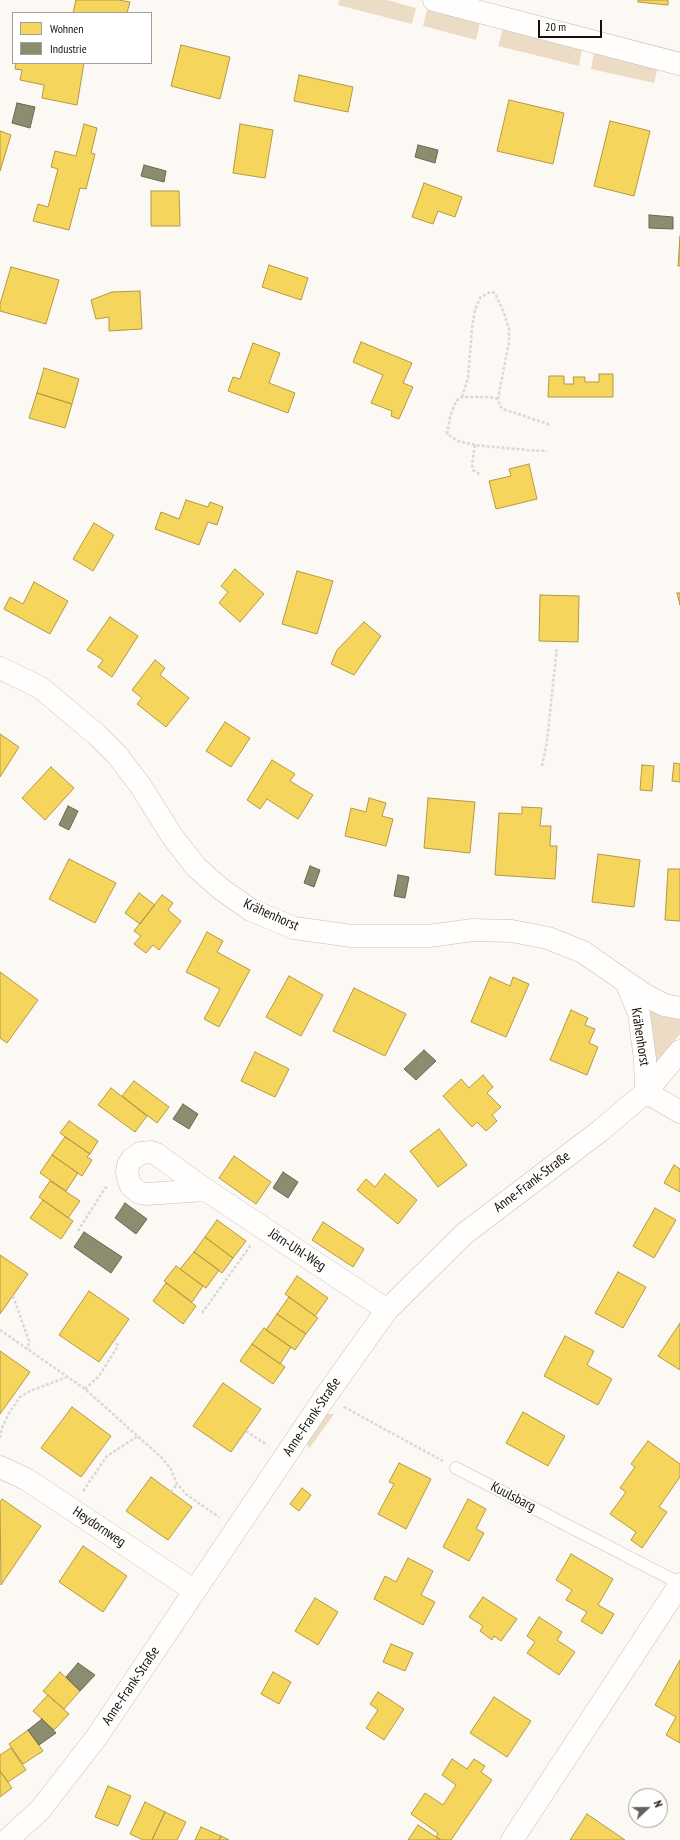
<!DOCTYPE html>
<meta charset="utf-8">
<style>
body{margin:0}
#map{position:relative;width:680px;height:1840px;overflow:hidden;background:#fcf8f4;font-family:"PT Sans Narrow",sans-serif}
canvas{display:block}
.legend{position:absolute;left:12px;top:12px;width:140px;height:52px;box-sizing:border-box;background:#fff;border:1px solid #a19f9d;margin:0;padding:5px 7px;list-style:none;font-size:12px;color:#151009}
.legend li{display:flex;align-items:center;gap:8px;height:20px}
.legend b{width:20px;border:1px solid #a19f9d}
.north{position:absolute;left:628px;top:1788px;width:40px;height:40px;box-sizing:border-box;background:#fff;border:1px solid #a19f9d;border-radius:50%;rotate:68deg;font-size:11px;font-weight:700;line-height:16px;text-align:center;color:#151009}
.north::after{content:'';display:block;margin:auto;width:14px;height:18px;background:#66615b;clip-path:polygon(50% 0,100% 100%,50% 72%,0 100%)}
.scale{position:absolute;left:538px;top:20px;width:64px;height:18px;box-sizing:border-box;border:2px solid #151009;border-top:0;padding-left:5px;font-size:12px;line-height:14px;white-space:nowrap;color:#151009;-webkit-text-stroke:3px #fff;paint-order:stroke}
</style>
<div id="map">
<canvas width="680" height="1840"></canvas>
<ul class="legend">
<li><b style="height:11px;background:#f6d55c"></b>Wohnen</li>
<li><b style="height:11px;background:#8c8c6e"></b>Industrie</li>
</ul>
<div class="north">N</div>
<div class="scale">20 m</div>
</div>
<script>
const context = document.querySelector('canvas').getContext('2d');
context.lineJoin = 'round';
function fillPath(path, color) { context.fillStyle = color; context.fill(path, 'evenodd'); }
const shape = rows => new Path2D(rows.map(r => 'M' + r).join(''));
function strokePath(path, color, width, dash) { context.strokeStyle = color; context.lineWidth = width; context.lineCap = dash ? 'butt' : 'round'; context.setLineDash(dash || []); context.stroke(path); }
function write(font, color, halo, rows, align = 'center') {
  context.font = font + ' "PT Sans Narrow",sans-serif'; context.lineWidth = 4; context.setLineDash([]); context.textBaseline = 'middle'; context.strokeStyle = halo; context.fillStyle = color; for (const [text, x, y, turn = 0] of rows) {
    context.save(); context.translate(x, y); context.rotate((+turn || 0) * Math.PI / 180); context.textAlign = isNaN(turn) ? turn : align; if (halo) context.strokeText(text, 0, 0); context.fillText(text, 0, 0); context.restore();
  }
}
fillPath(shape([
 [339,0,387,0,416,8,412,24,338,5],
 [427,10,480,22,476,40,423,26],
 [503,29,582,49,579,66,498,46],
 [594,53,658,67,654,83,591,69],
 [646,1010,680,1019,680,1034,656,1064],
 [323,1414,334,1414,309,1449,306,1440]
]), '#ecdcc6');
const homes = shape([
 [76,0,119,0,130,2,127,13,73,13,76,0],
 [638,0,668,0,668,5,638,2,638,0],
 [181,45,230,57,220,99,171,86,181,45],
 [16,63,84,63,77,105,42,98,44,85,20,80,22,70,15,69,16,63],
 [299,75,353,87,348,112,294,101,299,75],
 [509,100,564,113,553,164,497,151,509,100],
 [610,121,650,131,634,196,594,186,610,121],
 [84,124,97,128,91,153,95,154,86,189,80,188,69,230,33,221,38,204,48,207,58,169,51,167,55,151,76,156,84,124],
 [240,124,273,130,265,178,233,173,240,124],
 [0,131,11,135,0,171,0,131],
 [424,183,462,197,455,217,438,211,433,224,412,217,424,183],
 [151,191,179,191,180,226,151,226,151,191],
 [680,236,680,266,678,266,680,236],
 [269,265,308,278,301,300,262,287,269,265],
 [11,267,59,280,46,324,0,311,0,304,11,267],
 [140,291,142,329,109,331,109,317,96,319,91,300,112,292,140,291],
 [361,342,412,363,403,383,413,387,399,419,391,416,392,411,371,403,383,375,353,362,361,342],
 [253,343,280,353,269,383,295,393,288,413,228,391,233,377,240,379,253,343],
 [44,368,79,379,72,404,37,393,44,368],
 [599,374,613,374,613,397,548,397,549,376,564,376,564,384,574,384,573,377,585,377,585,382,599,382,599,374],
 [37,393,72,404,65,428,29,418,37,393],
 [529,464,537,499,496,509,489,481,511,476,509,469,529,464],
 [186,500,208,507,210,502,223,507,217,525,208,522,199,545,155,529,161,512,179,519,186,500],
 [94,523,114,535,93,571,73,559,94,523],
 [235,569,264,594,240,622,219,603,228,592,221,586,235,569],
 [297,571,333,581,317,634,282,624,297,571],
 [34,582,68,601,50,634,4,609,10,597,23,604,34,582],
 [677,593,680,593,680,605,677,593],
 [540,595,579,596,578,642,539,641,540,595],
 [110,617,138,636,112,677,98,667,103,660,87,650,110,617],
 [364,622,381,636,354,675,331,664,337,650,364,622],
 [155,660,165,668,160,675,189,698,166,727,137,704,142,698,132,690,155,660],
 [225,722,250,738,231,767,206,751,225,722],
 [0,734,19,747,0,777,0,734],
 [272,760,295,774,290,781,313,795,298,819,267,799,260,809,247,800,272,760],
 [674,763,680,764,680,782,672,781,674,763],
 [642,765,654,766,652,791,640,790,642,765],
 [51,767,74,788,45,820,22,798,51,767],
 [369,798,386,803,382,816,393,819,386,846,345,836,351,808,366,812,369,798],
 [428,798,475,802,470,853,424,848,428,798],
 [522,807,542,808,540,826,551,826,550,846,557,846,555,879,495,875,499,813,522,814,522,807],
 [598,854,640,860,634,907,592,902,598,854],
 [69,859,116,883,95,923,49,899,69,859],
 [668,869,680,869,680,921,665,920,668,869],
 [139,893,155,905,140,924,125,913,139,893],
 [162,895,173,903,168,910,181,921,159,950,153,945,146,953,134,944,141,936,134,931,162,895],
 [207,932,223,941,217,952,250,970,219,1027,204,1019,220,989,186,972,207,932],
 [0,972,38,1000,7,1043,0,1038,0,972],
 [289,976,323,995,301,1036,266,1017,289,976],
 [490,977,510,986,513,977,529,984,506,1037,471,1022,490,977],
 [354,988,406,1014,385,1056,333,1031,354,988],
 [571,1010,588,1018,585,1025,595,1029,589,1043,598,1047,587,1075,550,1060,571,1010],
 [255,1052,289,1069,275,1097,241,1081,255,1052],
 [483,1075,493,1087,487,1093,501,1107,492,1115,497,1121,486,1131,477,1122,472,1127,443,1096,461,1079,469,1088,483,1075],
 [134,1081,169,1107,157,1123,122,1096,134,1081],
 [111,1088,147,1116,135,1132,98,1105,111,1088],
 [69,1121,98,1141,90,1154,60,1133,69,1121],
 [439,1129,467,1165,438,1187,410,1151,439,1129],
 [65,1137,90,1154,87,1157,92,1160,82,1176,52,1155,65,1137],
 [52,1155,78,1173,66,1191,40,1173,52,1155],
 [234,1156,271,1182,256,1204,219,1178,234,1156],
 [674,1165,680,1169,680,1192,664,1183,674,1165],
 [385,1174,417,1200,398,1224,357,1190,366,1179,375,1187,385,1174],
 [50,1181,80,1201,68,1218,39,1197,50,1181],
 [43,1200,73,1221,61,1239,30,1218,43,1200],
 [655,1208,676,1220,654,1258,633,1246,655,1208],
 [217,1220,246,1241,233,1258,205,1237,217,1220],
 [323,1222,364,1249,353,1267,312,1240,323,1222],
 [205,1237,233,1258,222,1273,194,1252,205,1237],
 [194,1252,219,1270,206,1288,180,1269,194,1252],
 [0,1255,28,1274,0,1314,0,1255],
 [176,1266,203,1286,192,1302,164,1281,176,1266],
 [618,1272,646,1287,623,1328,595,1313,618,1272],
 [297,1276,328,1298,315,1316,285,1294,297,1276],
 [166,1283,196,1306,183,1324,153,1301,166,1283],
 [89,1291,129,1319,99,1362,59,1335,89,1291],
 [289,1297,318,1318,306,1334,277,1314,289,1297],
 [277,1314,306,1334,295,1350,266,1330,277,1314],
 [680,1323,680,1370,658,1356,680,1323],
 [264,1328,291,1347,280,1364,252,1344,264,1328],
 [565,1336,594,1351,587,1365,612,1379,598,1405,544,1376,565,1336],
 [252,1344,285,1367,273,1384,240,1361,252,1344],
 [0,1351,30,1372,0,1414,0,1351],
 [223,1383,261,1409,231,1452,193,1426,223,1383],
 [72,1407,111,1436,81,1477,41,1448,72,1407],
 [523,1412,565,1436,548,1466,506,1443,523,1412],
 [648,1441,680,1464,680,1477,659,1507,667,1512,642,1548,631,1540,636,1532,610,1514,626,1492,620,1488,635,1467,631,1464,648,1441],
 [399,1463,431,1479,406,1529,378,1514,394,1484,389,1482,399,1463],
 [151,1477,192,1507,168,1540,126,1511,151,1477],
 [302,1488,311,1495,299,1511,290,1504,302,1488],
 [2,1499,41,1526,1,1585,0,1502,2,1499],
 [468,1499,486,1509,476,1529,484,1533,469,1561,443,1547,468,1499],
 [83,1546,127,1576,103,1612,59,1582,83,1546],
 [571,1554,613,1579,598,1605,614,1614,602,1634,581,1621,587,1612,566,1600,572,1590,556,1580,571,1554],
 [408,1558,433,1571,421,1595,435,1602,423,1625,374,1599,385,1576,396,1582,408,1558],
 [483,1597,517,1619,501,1641,494,1636,492,1640,480,1631,483,1626,469,1617,483,1597],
 [315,1598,338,1612,318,1645,295,1631,315,1598],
 [539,1617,562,1632,557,1640,575,1652,559,1675,527,1653,535,1642,527,1636,539,1617],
 [391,1644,413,1653,405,1671,383,1662,391,1644],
 [680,1660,680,1743,666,1735,676,1717,655,1705,680,1660],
 [60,1672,80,1691,64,1709,43,1691,60,1672],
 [273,1672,291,1682,279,1704,261,1694,273,1672],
 [378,1692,404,1709,384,1740,366,1728,378,1710,370,1704,378,1692],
 [48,1695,69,1714,54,1730,33,1711,48,1695],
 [494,1697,531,1721,507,1757,470,1733,494,1697],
 [28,1730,43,1751,23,1764,9,1744,28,1730],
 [11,1748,26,1770,8,1782,0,1771,0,1755,11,1748],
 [452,1759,467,1769,474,1759,485,1766,481,1772,492,1780,451,1840,441,1840,436,1837,438,1833,411,1814,425,1793,443,1805,456,1785,442,1775,452,1759],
 [0,1771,12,1788,0,1797,0,1771],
 [108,1786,131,1796,118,1826,95,1817,108,1786],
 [145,1802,165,1812,152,1840,143,1840,130,1834,145,1802],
 [165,1812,186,1822,177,1840,152,1840,165,1812],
 [587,1814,625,1840,570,1840,587,1814],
 [418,1825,436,1837,441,1840,408,1840,418,1825],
 [201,1827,221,1836,219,1840,195,1840,201,1827],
 [221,1836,229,1840,219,1840,221,1836]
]);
fillPath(homes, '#f6d55c');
strokePath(homes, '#b29a43', 1);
const industry = shape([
 [17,103,35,107,30,128,12,123,17,103],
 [418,145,438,150,435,163,415,157,418,145],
 [144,165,166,171,164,182,141,176,144,165],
 [649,215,673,217,673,229,649,228,649,215],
 [68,806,78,811,69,830,59,825,68,806],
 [310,866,320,870,314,887,304,883,310,866],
 [398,875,409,877,405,898,394,896,398,875],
 [424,1050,436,1061,416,1080,404,1069,424,1050],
 [183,1104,198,1114,189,1129,173,1119,183,1104],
 [283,1172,298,1182,288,1198,273,1188,283,1172],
 [125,1203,147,1219,136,1234,115,1218,125,1203],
 [84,1232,122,1257,111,1273,74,1247,84,1232],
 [78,1663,95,1675,80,1691,66,1677,78,1663],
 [42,1719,56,1733,39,1745,28,1730,42,1719]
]);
fillPath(industry, '#8c8c6e');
strokePath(industry, '#686750', 1);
const lane = shape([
 [456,1468,679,1583]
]);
const street = shape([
 [434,0,680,64],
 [0,668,41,688,97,735,117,755,140,785,172,836,196,867,221,889,251,910,294,928,352,936,429,936,473,930,512,931,548,938,583,952,645,995,664,1005,680,1008],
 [627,984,639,1014,645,1059,646,1092],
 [646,1092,680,1112],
 [206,1190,146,1194,140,1193,131,1186,129,1181,127,1172,128,1165,132,1159,141,1153,151,1152,156,1154,206,1190,387,1310],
 [0,1467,26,1479,195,1591],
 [7,1840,40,1810,96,1738,325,1397,387,1310,464,1234,600,1131,646,1092,680,1051],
 [512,1840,680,1584]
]);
strokePath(lane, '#c4c0bb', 13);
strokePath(street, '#c4c0bb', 23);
strokePath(shape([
 [462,397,468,378,472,328,475,310,480,298,488,293,493,292,496,295,504,313,509,329,509,342,498,399,500,406,503,409,551,425],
 [498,399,489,397,462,397,456,401,450,417,447,434,458,441,475,445,526,450,547,451],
 [475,445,472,464,473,470,481,475],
 [542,766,547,741,557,647],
 [78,1231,105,1188,108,1187],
 [13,1296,29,1341,28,1349],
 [202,1313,251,1245],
 [0,1330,85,1389,162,1458,171,1469,177,1484,187,1495,219,1517],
 [85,1389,99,1376,118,1346,115,1340],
 [344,1407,443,1461],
 [246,1431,267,1445],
 [0,1438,2,1428,9,1413,20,1397,30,1391,67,1377],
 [83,1491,107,1456,138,1436],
 [171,1492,177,1484]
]), '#d9d9d7', 2.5, [3, 2]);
strokePath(lane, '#fffefd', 12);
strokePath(street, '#fffefd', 22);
write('14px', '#151009', '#fff', [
 ["Krähenhorst",271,915,24],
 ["Krähenhorst",640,1037,81],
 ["Anne-Frank-Straße",532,1182,-37],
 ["Jörn-Uhl-Weg",297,1250,33],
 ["Anne-Frank-Straße",312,1417,-56],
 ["Kuulsbarg",513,1497,27],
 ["Heydornweg",99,1527,34],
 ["Anne-Frank-Straße",131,1686,-56]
]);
</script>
